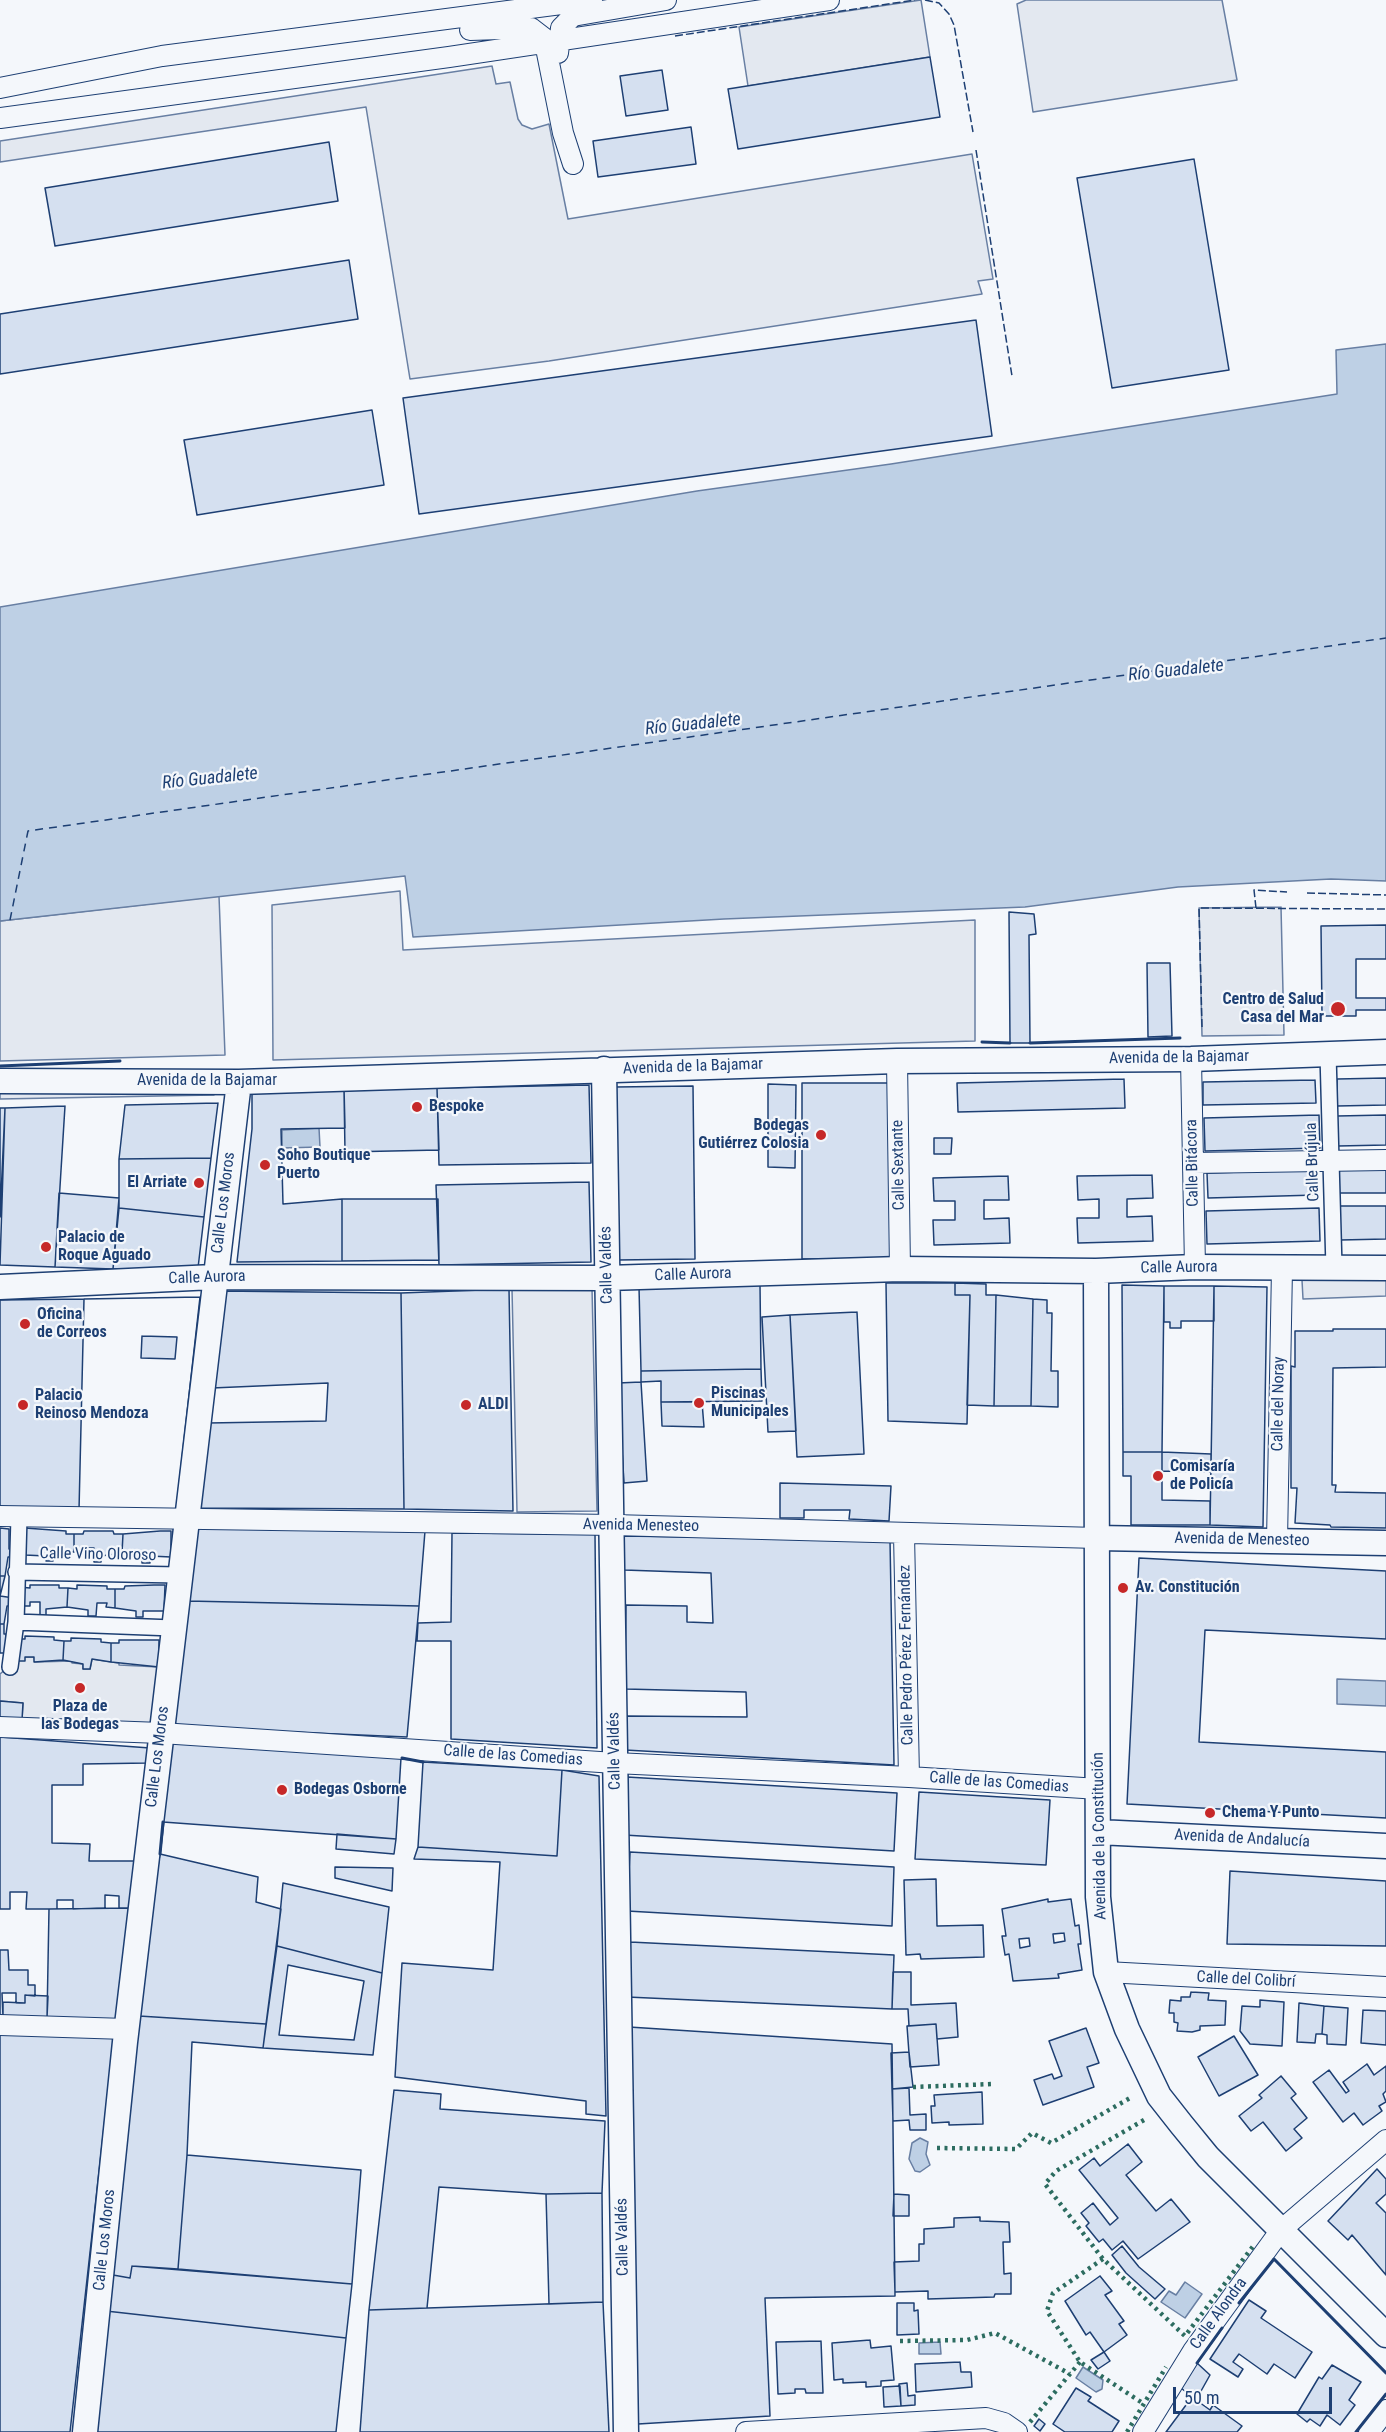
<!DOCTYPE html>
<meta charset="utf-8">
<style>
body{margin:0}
#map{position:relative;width:1386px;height:2432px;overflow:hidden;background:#f4f7fb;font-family:"Roboto Condensed",sans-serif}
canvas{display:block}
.scale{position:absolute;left:1173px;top:2387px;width:159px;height:27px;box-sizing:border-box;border:3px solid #1d3f73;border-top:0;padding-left:8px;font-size:18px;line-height:21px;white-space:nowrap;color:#1d3f73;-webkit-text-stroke:4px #f4f7fb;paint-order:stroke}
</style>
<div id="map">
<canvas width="1386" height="2432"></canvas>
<div class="scale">50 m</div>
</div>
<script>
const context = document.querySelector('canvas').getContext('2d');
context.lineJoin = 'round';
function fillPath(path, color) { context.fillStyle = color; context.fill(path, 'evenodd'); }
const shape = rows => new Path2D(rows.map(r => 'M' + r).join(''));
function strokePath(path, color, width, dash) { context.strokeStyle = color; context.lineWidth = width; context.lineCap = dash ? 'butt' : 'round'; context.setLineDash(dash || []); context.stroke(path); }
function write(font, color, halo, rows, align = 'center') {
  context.font = font + ' "Roboto Condensed",sans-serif'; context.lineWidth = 4.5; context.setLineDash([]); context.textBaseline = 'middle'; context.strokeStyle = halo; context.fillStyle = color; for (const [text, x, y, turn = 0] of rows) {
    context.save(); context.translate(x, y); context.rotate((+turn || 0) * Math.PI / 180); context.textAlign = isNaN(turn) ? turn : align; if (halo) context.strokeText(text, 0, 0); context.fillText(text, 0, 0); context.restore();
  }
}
const parking = shape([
 [921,0,930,57,748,86,739,27,921,0],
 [1026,0,1222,0,1237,80,1033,112,1017,4,1026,0],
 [492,66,496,84,510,82,518,119,522,125,532,129,549,124,568,219,972,154,993,279,978,281,982,294,549,361,410,379,366,107,0,162,0,141,492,66],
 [400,891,403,950,975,920,975,1041,273,1060,272,905,400,891],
 [219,896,225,1055,0,1061,0,921,219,896],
 [1281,907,1284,1035,1202,1036,1199,908,1281,907],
 [214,1087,214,1095,0,1099,0,1091,214,1087],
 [1386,1277,1386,1296,1303,1299,1302,1280,1386,1277],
 [592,1288,597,1511,517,1512,512,1289,592,1288],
 [25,1657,34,1657,35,1662,72,1661,72,1663,83,1664,83,1669,90,1669,92,1659,119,1663,119,1665,159,1667,161,1733,22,1720,23,1703,0,1701,0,1674,15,1661,25,1657]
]);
fillPath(parking, '#e3e8f0');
strokePath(parking, '#687fa3', 1.5);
const water = shape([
 [1386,344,1386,881,1331,879,1178,887,1025,907,724,919,413,937,405,876,0,921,0,607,697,491,891,464,1337,394,1336,350,1386,344],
 [319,1128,320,1147,282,1148,282,1130,319,1128],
 [1337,1679,1386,1681,1386,1706,1337,1704,1337,1679],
 [920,2138,928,2142,926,2154,930,2165,920,2172,915,2171,909,2159,912,2143,920,2138],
 [1185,2282,1202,2294,1185,2318,1161,2302,1169,2291,1176,2295,1185,2282],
 [940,2342,941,2354,919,2354,919,2343,940,2342],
 [1083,2367,1103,2380,1102,2389,1096,2392,1076,2378,1083,2367]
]);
fillPath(water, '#bed0e5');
strokePath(water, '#687fa3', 1.5);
strokePath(shape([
 [10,920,28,831,1386,638]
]), '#1d3f73', 1.5, [8, 6]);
const building = shape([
 [930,57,940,117,738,149,728,89,930,57],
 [662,70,668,110,626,116,620,76,662,70],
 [691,127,696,164,598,177,593,141,691,127],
 [329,142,338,201,55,246,45,188,329,142],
 [1194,159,1229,370,1112,388,1077,178,1194,159],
 [349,260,358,319,0,374,0,314,349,260],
 [976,320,992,436,419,514,403,398,976,320],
 [372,410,384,485,197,515,184,440,372,410],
 [1009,912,1034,914,1036,934,1029,935,1030,1043,1010,1043,1009,912],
 [1386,925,1386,959,1356,959,1356,998,1386,998,1386,1010,1356,1010,1356,1016,1322,1016,1321,926,1386,925],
 [1147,963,1170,963,1172,1036,1148,1037,1147,963],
 [1386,1078,1386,1105,1337,1106,1337,1079,1386,1078],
 [1124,1079,1125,1108,958,1112,957,1083,1124,1079],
 [1315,1080,1316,1103,1203,1105,1203,1082,1315,1080],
 [802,1083,889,1083,890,1259,802,1259,802,1083],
 [768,1084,796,1085,795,1168,768,1167,768,1084],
 [589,1085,591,1163,439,1165,437,1088,589,1085],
 [693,1086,695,1259,617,1260,615,1087,693,1086],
 [344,1087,345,1128,281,1129,283,1204,342,1199,342,1261,237,1262,252,1129,252,1088,344,1087],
 [437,1088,439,1150,345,1152,344,1090,437,1088],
 [218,1103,211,1158,119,1159,125,1105,218,1103],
 [65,1106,55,1267,0,1265,5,1108,65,1106],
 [0,1108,5,1108,0,1217,0,1108],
 [1319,1115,1320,1148,1205,1151,1204,1118,1319,1115],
 [1386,1115,1386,1145,1338,1146,1337,1116,1386,1115],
 [934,1138,952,1138,951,1154,934,1154,934,1138],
 [211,1158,204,1217,119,1208,119,1159,211,1158],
 [1316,1170,1317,1195,1208,1198,1207,1173,1316,1170],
 [1338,1170,1386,1170,1386,1193,1338,1193,1338,1170],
 [1152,1175,1153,1198,1127,1199,1127,1217,1152,1216,1153,1241,1078,1243,1077,1218,1099,1218,1099,1199,1078,1200,1077,1176,1152,1175],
 [1008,1176,1009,1200,984,1200,984,1219,1009,1218,1010,1243,934,1245,933,1220,955,1220,955,1201,934,1201,933,1178,1008,1176],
 [589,1182,591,1262,439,1265,436,1185,589,1182],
 [59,1193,119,1198,113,1269,55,1267,59,1193],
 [342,1199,438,1199,439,1260,342,1261,342,1199],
 [1339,1206,1386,1206,1386,1239,1340,1240,1339,1206],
 [119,1208,204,1217,198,1268,113,1269,119,1208],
 [1319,1208,1320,1241,1207,1244,1206,1211,1319,1208],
 [886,1283,955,1283,955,1295,970,1295,967,1424,888,1421,886,1283],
 [955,1283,986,1284,986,1295,996,1295,994,1406,967,1405,970,1295,955,1295,955,1283],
 [760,1285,761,1369,641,1371,639,1287,760,1285],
 [1122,1285,1164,1286,1162,1452,1123,1452,1122,1285],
 [1164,1286,1214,1286,1214,1321,1181,1321,1181,1328,1170,1328,1170,1322,1164,1322,1164,1286],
 [1214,1286,1267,1287,1263,1527,1210,1525,1214,1286],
 [509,1289,513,1511,404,1509,401,1293,509,1289],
 [219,1291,401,1293,404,1509,199,1508,208,1423,326,1421,328,1383,212,1388,219,1291],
 [996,1295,1033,1299,1031,1406,994,1406,996,1295],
 [200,1297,176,1511,79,1510,84,1299,200,1297],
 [142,1336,177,1337,175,1359,141,1358,142,1336],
 [200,1297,176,1511,79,1510,84,1299,200,1297],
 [84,1299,79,1510,0,1508,0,1300,84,1299],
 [1033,1299,1047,1300,1047,1313,1052,1313,1051,1371,1058,1371,1058,1407,1031,1406,1033,1299],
 [857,1312,864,1454,797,1457,790,1315,857,1312],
 [790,1315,796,1431,768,1432,762,1317,790,1315],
 [1333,1329,1386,1329,1386,1367,1333,1368,1332,1485,1336,1485,1335,1492,1386,1493,1386,1528,1331,1527,1330,1525,1295,1523,1297,1488,1291,1488,1291,1366,1295,1367,1295,1331,1333,1331,1333,1329],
 [761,1369,762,1401,661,1402,661,1381,641,1382,641,1371,761,1369],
 [641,1382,647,1481,624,1483,618,1383,641,1382],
 [661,1402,702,1402,704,1427,662,1426,661,1402],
 [1123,1452,1162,1452,1162,1500,1210,1501,1210,1525,1131,1525,1131,1476,1123,1476,1123,1452],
 [1162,1452,1211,1454,1211,1472,1162,1471,1162,1452],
 [780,1483,891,1486,889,1521,849,1519,850,1510,804,1510,804,1518,780,1518,780,1483],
 [196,1525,425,1531,419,1606,187,1601,196,1525],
 [0,1528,9,1529,9,1549,15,1550,14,1557,8,1557,5,1576,0,1576,0,1528],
 [25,1528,66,1531,66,1534,74,1534,74,1552,65,1552,65,1556,53,1556,53,1561,46,1561,46,1556,25,1555,25,1528],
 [84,1531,113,1531,114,1534,123,1534,122,1553,101,1556,101,1562,94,1562,94,1548,85,1548,85,1552,74,1552,74,1534,83,1534,84,1531],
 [160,1531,171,1531,171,1557,150,1556,150,1563,142,1563,142,1556,122,1553,123,1534,160,1531],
 [452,1533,595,1534,597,1748,451,1739,451,1641,417,1641,418,1623,451,1622,452,1533],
 [622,1536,890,1540,894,1765,625,1750,626,1716,747,1717,746,1692,625,1689,626,1605,687,1606,687,1622,713,1623,711,1573,624,1570,622,1536],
 [1139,1558,1386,1571,1386,1639,1205,1630,1199,1742,1386,1752,1386,1818,1127,1804,1139,1558],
 [0,1576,5,1576,0,1596,14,1598,13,1606,7,1606,4,1624,0,1624,0,1576],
 [30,1585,59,1585,59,1588,68,1588,67,1607,46,1609,46,1616,40,1615,40,1602,30,1602,30,1606,18,1606,19,1587,30,1588,30,1585],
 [77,1585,107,1586,107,1589,115,1589,115,1608,106,1607,107,1603,97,1603,96,1616,88,1616,88,1610,67,1607,68,1588,77,1589,77,1585],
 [154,1585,165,1585,164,1611,143,1611,143,1617,136,1617,136,1611,115,1608,115,1589,124,1589,125,1586,154,1585],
 [187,1601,419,1606,407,1737,173,1727,187,1601],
 [0,1624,4,1624,4,1634,6,1634,6,1653,0,1653,0,1624],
 [25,1636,54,1637,54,1640,64,1641,63,1660,34,1662,34,1657,25,1657,25,1661,15,1661,17,1639,25,1639,25,1636],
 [71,1638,101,1639,101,1642,111,1643,111,1662,92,1659,90,1669,83,1669,83,1664,63,1660,64,1641,71,1641,71,1638],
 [119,1640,159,1640,159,1667,111,1662,111,1643,119,1643,119,1640],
 [0,1701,23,1703,22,1720,0,1719,0,1701],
 [0,1737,150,1748,148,1763,83,1764,83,1785,52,1785,52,1843,90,1844,89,1861,137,1861,132,1908,119,1908,119,1896,105,1895,105,1908,73,1909,73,1900,57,1900,57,1909,26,1909,27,1892,10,1892,10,1909,0,1909,0,1737],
 [168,1741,401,1758,396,1839,163,1822,168,1741],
 [423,1762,562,1770,557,1856,418,1847,423,1762],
 [562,1770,599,1776,606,2116,586,2114,586,2101,395,2077,402,1963,493,1970,500,1862,414,1859,418,1847,557,1856,562,1770],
 [627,1777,897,1793,894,1851,624,1835,627,1777],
 [919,1792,1050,1800,1046,1865,915,1859,919,1792],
 [337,1834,396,1839,394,1854,336,1849,337,1834],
 [630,1852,894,1867,892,1926,627,1911,630,1852],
 [160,1854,258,1877,256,1902,281,1909,266,2024,139,2016,145,1947,160,1854],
 [335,1867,393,1868,392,1891,335,1878,335,1867],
 [1230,1871,1386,1881,1386,1946,1227,1944,1230,1871],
 [936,1879,937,1926,983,1925,984,1957,921,1959,920,1954,906,1955,904,1880,936,1879],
 [283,1883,389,1907,382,1973,277,1946,283,1883],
 [1048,1899,1048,1902,1071,1899,1075,1926,1079,1925,1081,1944,1078,1944,1082,1970,1058,1974,1059,1978,1013,1981,1009,1954,1005,1955,1002,1936,1006,1936,1002,1909,1048,1899],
 [1064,1933,1065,1941,1054,1943,1053,1934,1064,1933],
 [1029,1938,1030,1946,1020,1948,1019,1939,1029,1938],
 [132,1908,119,2020,47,2018,49,1909,132,1908],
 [630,1942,894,1955,892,2009,627,1997,630,1942],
 [277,1946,382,1973,373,2055,263,2048,277,1946],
 [288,1965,364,1981,354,2040,279,2035,288,1965],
 [0,1950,8,1950,9,1970,28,1970,28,1985,35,1985,35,1996,25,1995,25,2003,16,2003,16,1993,2,1993,3,2017,0,2017,0,1950],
 [893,1972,911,1972,911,2005,956,2003,958,2037,937,2039,936,2024,909,2026,908,2009,892,2009,893,1972],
 [1191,1992,1209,1993,1208,2000,1226,2001,1225,2025,1200,2026,1200,2030,1192,2032,1177,2031,1178,2023,1174,2022,1174,2013,1169,2013,1170,2000,1181,2001,1181,1997,1190,1997,1191,1992],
 [25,1995,48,1996,47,2018,3,2017,3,2002,25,2003,25,1995],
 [1260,2000,1284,2002,1282,2046,1250,2044,1240,2031,1242,2006,1260,2007,1260,2000],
 [1299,2003,1324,2006,1322,2034,1316,2034,1315,2043,1297,2042,1299,2003],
 [1324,2006,1348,2008,1346,2045,1327,2044,1327,2035,1322,2034,1324,2006],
 [1363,2010,1386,2011,1386,2045,1361,2043,1363,2010],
 [139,2016,266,2024,263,2048,192,2042,187,2155,178,2269,132,2266,130,2278,113,2275,139,2016],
 [936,2024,939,2065,910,2067,907,2026,936,2024],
 [629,2027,892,2044,895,2296,765,2298,770,2416,638,2424,629,2027],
 [1086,2028,1099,2063,1087,2067,1094,2087,1043,2105,1034,2080,1052,2074,1054,2079,1062,2076,1049,2041,1086,2028],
 [0,2034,114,2037,70,2432,0,2432,0,2034],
 [1234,2036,1258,2075,1219,2096,1198,2057,1234,2036],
 [909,2052,913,2087,892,2089,891,2053,909,2052],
 [1367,2064,1374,2075,1386,2066,1386,2091,1383,2094,1386,2102,1379,2106,1382,2111,1363,2125,1354,2113,1343,2122,1313,2082,1329,2070,1346,2093,1349,2091,1343,2082,1367,2064],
 [1281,2076,1296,2094,1291,2098,1307,2118,1294,2129,1302,2138,1286,2151,1263,2122,1251,2131,1239,2116,1262,2098,1259,2095,1281,2076],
 [909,2088,910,2115,926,2114,926,2130,910,2130,909,2120,893,2121,892,2089,909,2088],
 [394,2090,441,2094,440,2109,605,2121,602,2193,546,2194,439,2187,427,2308,369,2310,394,2090],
 [982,2092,983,2124,949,2125,949,2122,932,2123,931,2106,935,2106,934,2095,982,2092],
 [1128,2144,1142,2162,1126,2175,1156,2211,1171,2199,1190,2222,1138,2259,1123,2241,1112,2250,1103,2239,1099,2242,1086,2226,1089,2223,1081,2213,1093,2203,1110,2225,1118,2218,1079,2170,1094,2158,1100,2166,1128,2144],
 [187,2155,361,2170,352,2284,178,2269,187,2155],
 [1377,2169,1386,2179,1386,2194,1376,2203,1386,2213,1386,2275,1352,2235,1348,2240,1328,2221,1377,2169],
 [602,2193,603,2302,549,2304,546,2194,602,2193],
 [894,2194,909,2195,909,2216,893,2216,894,2194],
 [980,2217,980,2221,1009,2222,1010,2242,1003,2242,1004,2274,1011,2273,1011,2294,995,2294,994,2297,928,2299,928,2291,895,2292,894,2262,919,2261,919,2244,924,2244,924,2229,954,2227,954,2218,980,2217],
 [1122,2246,1139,2267,1165,2289,1155,2299,1126,2273,1112,2255,1122,2246],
 [132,2266,352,2284,346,2338,106,2311,113,2275,130,2278,132,2266],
 [1100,2276,1112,2291,1105,2295,1124,2321,1119,2324,1127,2335,1104,2352,1090,2332,1086,2335,1065,2301,1100,2276],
 [1249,2300,1266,2311,1261,2318,1312,2352,1295,2378,1274,2364,1267,2374,1239,2354,1233,2362,1243,2369,1238,2377,1210,2359,1249,2300],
 [603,2302,609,2432,360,2432,369,2310,603,2302],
 [897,2303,914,2303,914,2311,918,2310,919,2334,897,2335,897,2303],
 [106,2311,346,2338,336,2432,94,2432,106,2311],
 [870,2340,871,2348,891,2346,894,2380,881,2381,881,2386,866,2387,866,2382,843,2383,843,2379,834,2380,832,2343,870,2340],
 [821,2341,823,2393,806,2393,805,2389,795,2389,795,2393,778,2394,776,2342,821,2341],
 [1104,2352,1110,2361,1098,2369,1091,2360,1104,2352],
 [960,2362,961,2372,971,2372,972,2387,916,2392,915,2364,960,2362],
 [1197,2363,1210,2375,1196,2400,1181,2388,1197,2363],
 [1332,2365,1361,2382,1349,2400,1355,2405,1340,2425,1327,2415,1320,2426,1310,2419,1307,2422,1297,2414,1319,2377,1322,2379,1332,2365],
 [907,2383,908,2396,915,2395,915,2405,901,2406,899,2384,907,2383],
 [900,2386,901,2406,884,2407,883,2387,900,2386],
 [1076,2388,1091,2397,1088,2401,1119,2421,1112,2432,1065,2432,1053,2424,1076,2388],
 [1192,2397,1210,2410,1213,2405,1242,2426,1237,2432,1166,2432,1192,2397],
 [1039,2419,1045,2424,1040,2431,1034,2426,1039,2419]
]);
fillPath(building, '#d5e0f0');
strokePath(building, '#1d3f73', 1.5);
const pedestrian = shape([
 [1328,1054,1334,1268],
 [16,1572,179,1575],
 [16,1622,173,1628],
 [10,1667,16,1622,19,1517]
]);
const minor = shape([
 [470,30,531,28,544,38,563,133,573,164],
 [558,53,561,28,573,16,666,0],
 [0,88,162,56,592,0],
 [0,118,449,57,829,0],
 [1191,1059,1195,1267],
 [897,1061,900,1269],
 [1193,1163,1386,1160],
 [0,1516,613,1525,1097,1538],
 [904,1534,909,1777],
 [1277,1541,1282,1268],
 [0,1727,161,1733,615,1763,909,1777,1099,1789],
 [1106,1972,1386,1987],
 [0,2025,126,2029],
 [746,2432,986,2418,1004,2423,1017,2432],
 [1143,2432,1193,2351,1281,2230,1386,2140],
 [1369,2432,1386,2410]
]);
const tertiary = shape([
 [604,1069,626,2432],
 [0,1081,239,1082,897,1061,1191,1059,1386,1052],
 [1096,1271,1098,1897,1106,1972,1127,2029,1159,2096,1181,2124,1208,2157,1386,2335],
 [0,1287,214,1277,607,1278,900,1269,1096,1271,1195,1267,1386,1268],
 [1097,1538,1386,1543],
 [1098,1832,1386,1846],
 [85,2432,125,2042,239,1082]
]);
strokePath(pedestrian, '#1d3f73', 18);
strokePath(minor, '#1d3f73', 22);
strokePath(tertiary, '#1d3f73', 27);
strokePath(pedestrian, '#f4f7fb', 15);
strokePath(minor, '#f4f7fb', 20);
strokePath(tertiary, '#f4f7fb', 24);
strokePath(shape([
 [913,2087,993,2084],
 [1144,2120,1056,2171,1045,2184,1103,2259,1185,2336,1254,2245],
 [937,2148,1016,2149,1032,2133,1051,2143,1130,2098],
 [1103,2259,1053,2293,1047,2311,1080,2362,1144,2404],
 [900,2341,967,2340,995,2333,1070,2374],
 [1030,2422,1080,2362],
 [1127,2432,1166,2367]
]), '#2c6c60', 4.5, [3, 4.5]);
strokePath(shape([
 [925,0,939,3,949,14,954,25,973,132],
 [675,36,915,0],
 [976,150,1012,376],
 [1307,893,1386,895],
 [1256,908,1254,890,1287,892],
 [1202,1027,1199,908,1386,909]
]), '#1d3f73', 1.5, [8, 3]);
strokePath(shape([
 [982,1042,1010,1043],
 [1030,1043,1180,1038],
 [0,1066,120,1061],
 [402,1758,423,1762],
 [160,1854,163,1822],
 [1239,2303,1274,2259,1386,2373],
 [1197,2363,1222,2328],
 [1356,2432,1386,2394]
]), '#1d3f73', 3);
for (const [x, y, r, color] of [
 [1338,1009,8,"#c62828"],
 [417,1107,6,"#c62828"],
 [821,1135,6,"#c62828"],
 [265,1165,6,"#c62828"],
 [199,1183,6,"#c62828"],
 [46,1247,6,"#c62828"],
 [25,1324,6,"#c62828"],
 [699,1403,6,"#c62828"],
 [23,1405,6,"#c62828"],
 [466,1405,6,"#c62828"],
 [1158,1476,6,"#c62828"],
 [1123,1588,6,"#c62828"],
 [80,1688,6,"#c62828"],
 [282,1790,6,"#c62828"],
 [1210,1813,6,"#c62828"]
]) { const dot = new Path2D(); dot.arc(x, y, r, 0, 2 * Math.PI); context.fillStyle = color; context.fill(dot); strokePath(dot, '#f4f7fb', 2); }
write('bold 16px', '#1d3f73', '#f4f7fb', [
 ["Centro de Salud",1324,1000,"right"],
 ["Casa del Mar",1324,1018,"right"],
 ["Bespoke",429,1107],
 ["Bodegas",809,1126,"right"],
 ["Gutiérrez Colosia",809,1144,"right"],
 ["Soho Boutique",277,1156],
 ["Puerto",277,1174],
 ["El Arriate",187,1183,"right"],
 ["Palacio de",58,1238],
 ["Roque Aguado",58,1256],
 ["Oficina",37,1315],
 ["de Correos",37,1333],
 ["Piscinas",711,1394],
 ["Municipales",711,1412],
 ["Palacio",35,1396],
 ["Reinoso Mendoza",35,1414],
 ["ALDI",478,1405],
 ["Comisaría",1170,1467],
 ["de Policía",1170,1485],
 ["Av. Constitución",1135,1588],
 ["Plaza de",80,1707,"center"],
 ["las Bodegas",80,1725,"center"],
 ["Bodegas Osborne",294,1790],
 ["Chema Y Punto",1222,1813]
], 'left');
write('16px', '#1d3f73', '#f4f7fb', [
 ["Avenida de la Bajamar",1179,1058,-1],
 ["Avenida de la Bajamar",693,1067,-2],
 ["Avenida de la Bajamar",207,1081],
 ["Calle Brújula",1313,1162,-92],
 ["Calle Bitácora",1193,1163,-91],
 ["Calle Sextante",899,1165,-91],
 ["Calle Los Moros",224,1203,-83],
 ["Calle Valdés",607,1265,-91],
 ["Calle Aurora",1179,1268,-1],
 ["Calle Aurora",693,1275,-2],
 ["Calle Aurora",207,1278,-2],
 ["Calle del Noray",1279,1404,-89],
 ["Avenida Menesteo",641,1526,1],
 ["Avenida de Menesteo",1242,1540,1],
 ["Calle Vino Oloroso",98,1555,1],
 ["Calle Pedro Pérez Fernández",907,1655,-91],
 ["Calle Valdés",615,1751,-91],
 ["Calle de las Comedias",513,1756,4],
 ["Calle Los Moros",158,1757,-83],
 ["Calle de las Comedias",999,1783,4],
 ["Avenida de la Constitución",1100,1836,-91],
 ["Avenida de Andalucía",1242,1839,3],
 ["Calle del Colibrí",1246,1980,3],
 ["Calle Valdés",623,2237,-91],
 ["Calle Los Moros",105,2240,-84],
 ["Calle Alondra",1219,2314,-54]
]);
write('italic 18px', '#1d3f73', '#f4f7fb', [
 ["Río Guadalete",1176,671,-6],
 ["Río Guadalete",693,725,-6],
 ["Río Guadalete",210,779,-6]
]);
</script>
